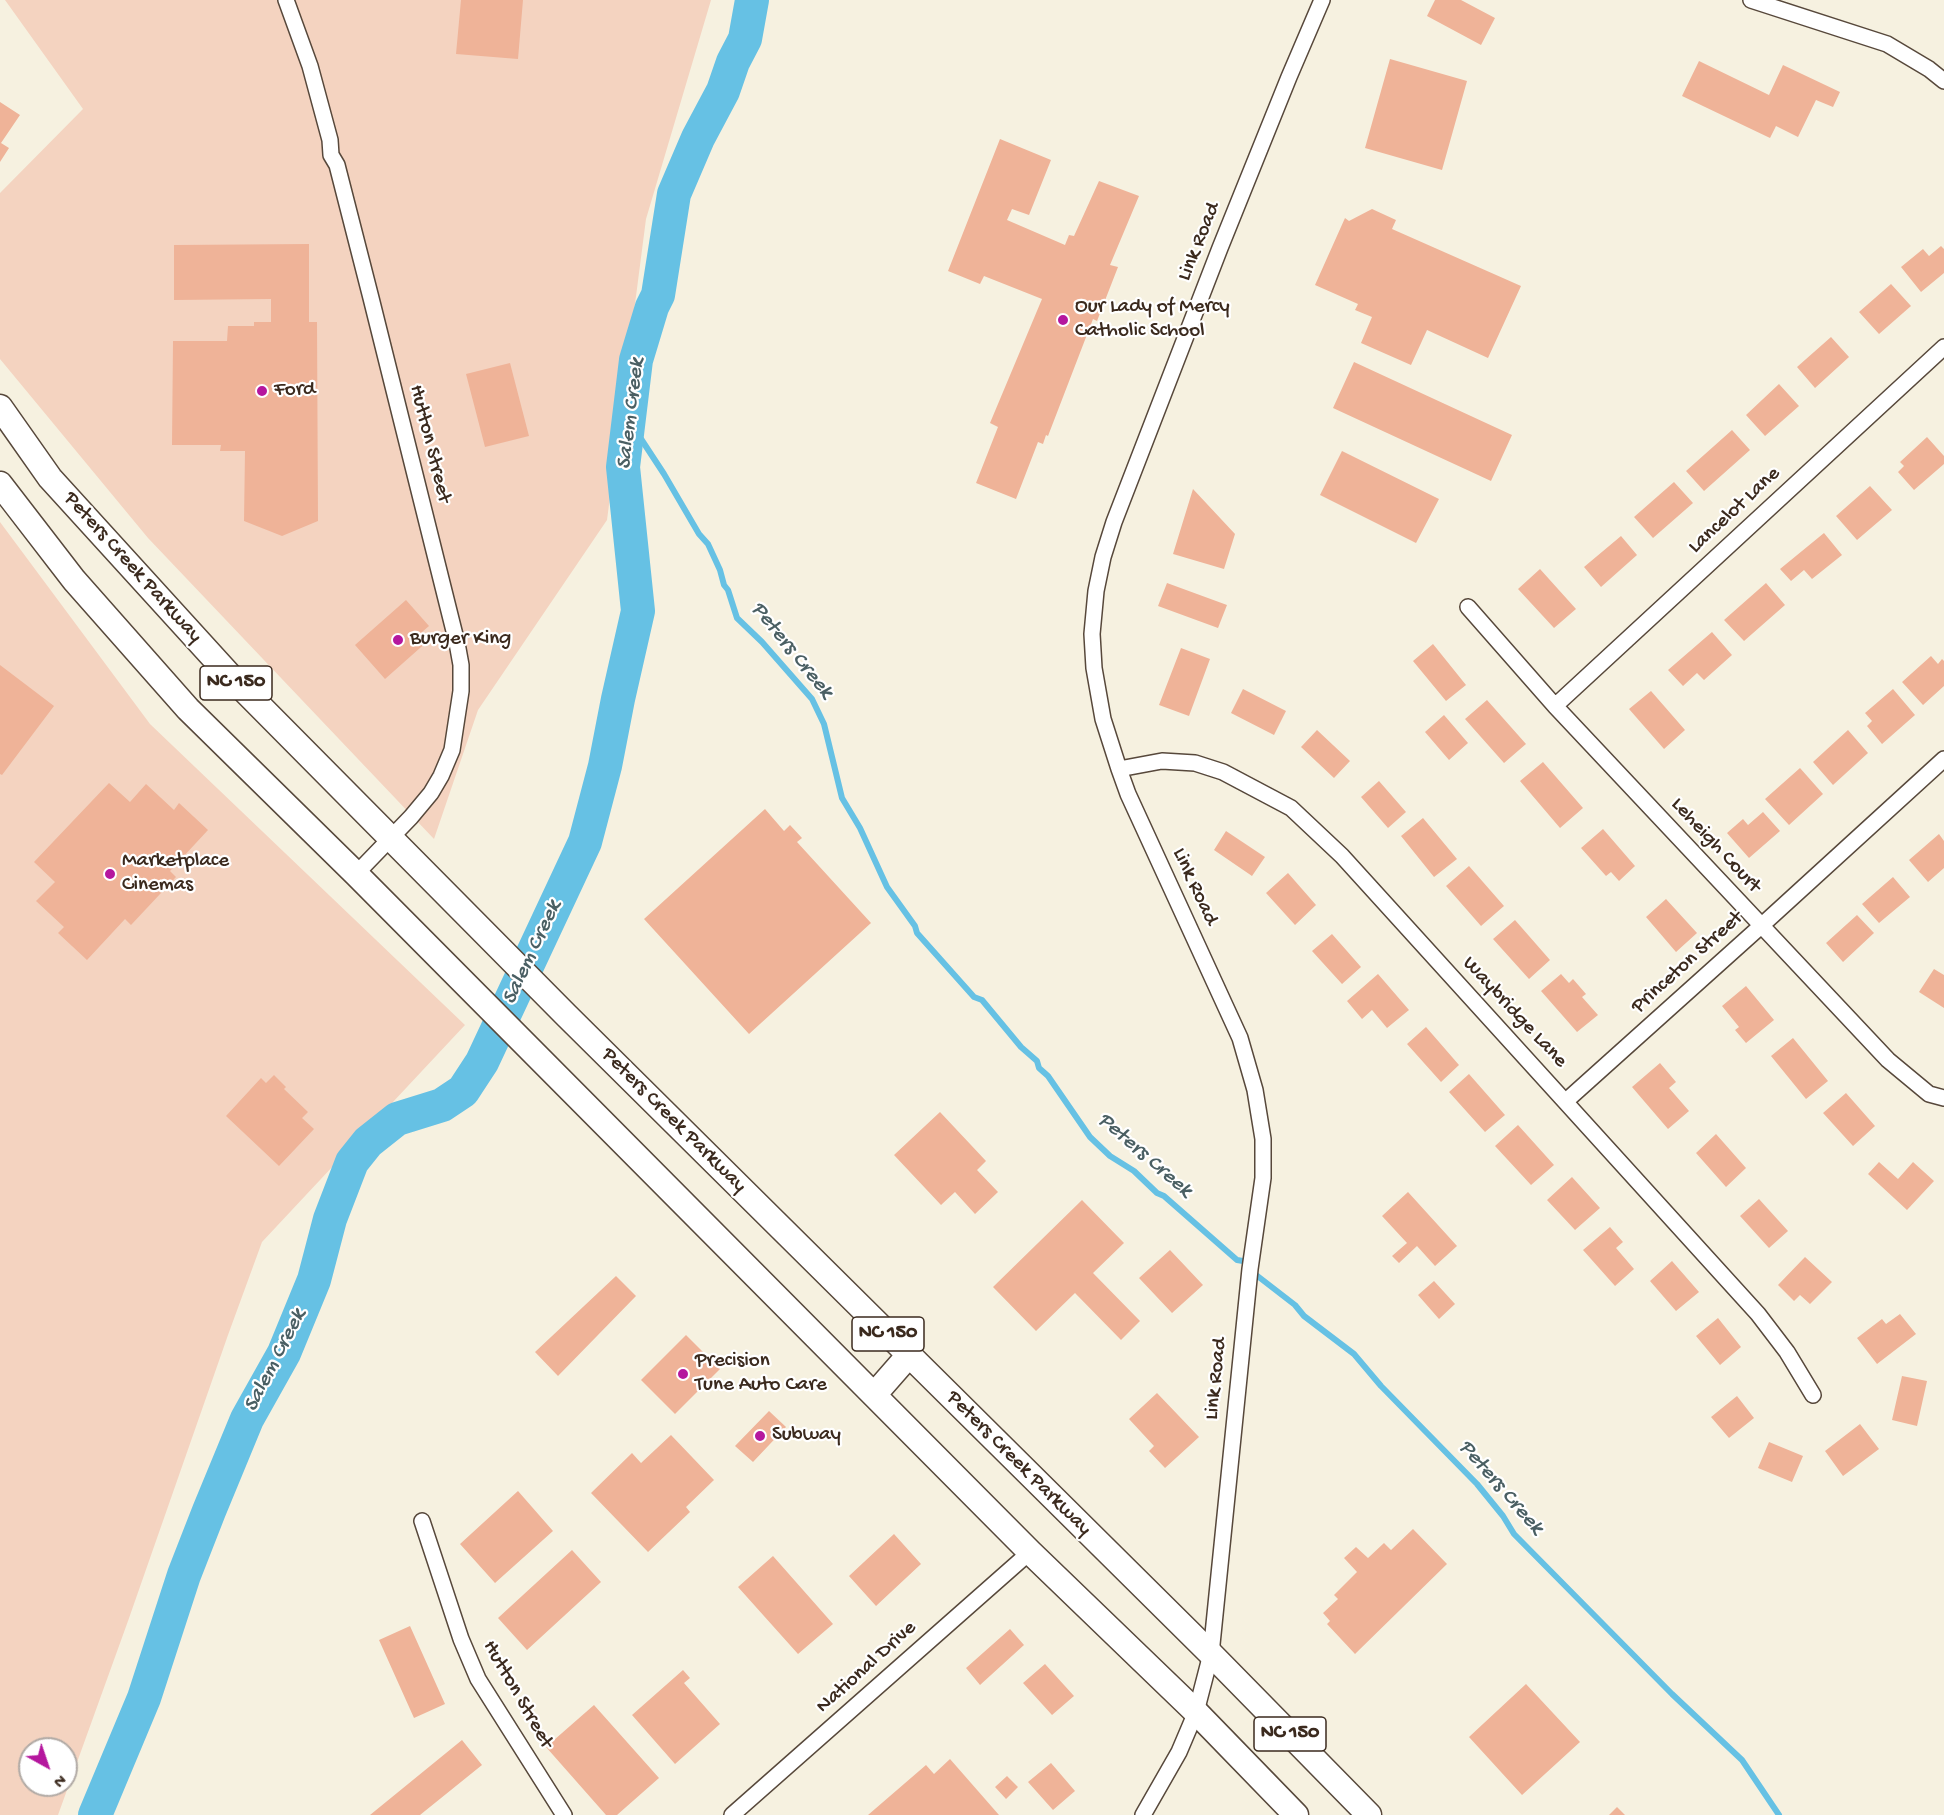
<!DOCTYPE html>
<style>
body{margin:0}
#map{position:relative;width:1944px;height:1815px;overflow:hidden;background:#f6f1e0;font-family:"Gochi Hand",sans-serif}
canvas{display:block}
.north{position:absolute;left:18px;top:1737px;width:60px;height:60px;box-sizing:border-box;background:#fff;border:2px solid #b1aaa5;border-radius:50%;rotate:140deg;font-size:16px;font-weight:700;line-height:24px;text-align:center;color:#3b2a1e}
.north::after{content:'';display:block;margin:auto;width:21px;height:27px;background:#b5179e;clip-path:polygon(50% 0,100% 100%,50% 72%,0 100%)}
</style>
<div id="map">
<canvas width="1944" height="1815"></canvas>
<div class="north">N</div>
</div>
<script>
const context = document.querySelector('canvas').getContext('2d');
context.lineJoin = 'round';
function fillPath(path, color) { context.fillStyle = color; context.fill(path, 'evenodd'); }
const shape = rows => new Path2D(rows.map(r => 'M' + r).join(''));
function strokePath(path, color, width, dash) { context.strokeStyle = color; context.lineWidth = width; context.lineCap = dash ? 'butt' : 'round'; context.setLineDash(dash || []); context.stroke(path); }
function write(font, color, halo, rows, align = 'center') {
  context.font = font + ' "Gochi Hand",sans-serif'; context.lineWidth = 4.5; context.setLineDash([]); context.textBaseline = 'middle'; context.strokeStyle = halo; context.fillStyle = color; for (const [text, x, y, turn = 0] of rows) {
    context.save(); context.translate(x, y); context.rotate((+turn || 0) * Math.PI / 180); context.textAlign = isNaN(turn) ? turn : align; if (halo) context.strokeText(text, 0, 0); context.fillText(text, 0, 0); context.restore();
  }
}
fillPath(shape([
 [5,0,711,0,646,219,607,520,478,710,434,839,148,538,0,359,0,193,83,109],
 [0,522,150,724,465,1025,262,1242,228,1335,128,1621,58,1815,0,1815],
 [30,1749,66,1749,66,1785,30,1785]
]), '#f4d3c0');
strokePath(shape([
 [628,419,664,474,699,534,708,544,720,570,724,585,728,590,737,618,762,642,812,699,824,724,842,798,860,828,887,887,915,926,917,933,974,997,982,1000,1021,1047,1037,1061,1039,1068,1048,1076,1090,1137,1110,1156,1134,1171,1157,1193,1164,1196,1237,1260,1243,1261,1251,1271,1295,1305,1304,1316,1354,1354,1381,1386,1477,1484,1503,1516,1514,1534,1672,1694,1742,1760,1779,1815]
]), '#66c1e4', 6);
strokePath(shape([
 [95,1815,144,1698,184,1575,209,1511,247,1419,284,1353,314,1280,330,1219,352,1162,368,1142,397,1119,442,1105,463,1091,482,1062,585,842,605,766,618,699,638,611,623,467,636,360,652,307,658,295,674,194,698,138,723,91,733,62,745,39,752,0]
]), '#66c1e4', 34);
fillPath(shape([
 [461,0,523,0,518,59,456,54],
 [1435,0,1461,0,1495,18,1481,45,1427,16],
 [1390,59,1467,81,1442,170,1365,148],
 [1699,61,1769,95,1783,65,1840,92,1833,107,1816,100,1798,137,1776,126,1770,138,1682,96],
 [0,102,20,115,1,143,9,148,0,162],
 [1000,139,1051,160,1029,215,1012,209,1007,220,1065,245,1069,235,1074,236,1099,181,1139,196,1110,265,1118,267,1097,321,1093,319,1048,436,1046,435,1043,444,1038,442,1016,499,976,483,998,427,990,423,1042,299,984,276,980,284,948,271],
 [1372,209,1396,220,1392,229,1521,286,1488,358,1427,330,1411,365,1361,343,1372,317,1355,310,1358,304,1315,285,1345,218,1349,221],
 [309,244,309,322,317,322,318,521,282,536,244,521,245,451,220,451,221,445,172,445,173,341,227,341,228,326,254,326,254,322,271,322,271,299,174,300,174,245],
 [1941,246,1944,249,1944,273,1921,292,1901,267,1923,249,1929,256],
 [1891,284,1911,306,1879,334,1859,312],
 [1831,337,1849,357,1815,388,1797,367],
 [1354,362,1512,435,1491,481,1333,408],
 [510,363,529,436,485,447,466,374],
 [1779,384,1799,406,1765,436,1746,415],
 [1732,430,1750,450,1704,491,1686,471],
 [1927,437,1944,456,1944,464,1914,490,1898,472,1904,466,1900,462],
 [1342,451,1439,499,1416,543,1320,495],
 [1674,482,1693,503,1653,538,1634,517],
 [1870,486,1892,510,1857,540,1836,516],
 [1193,489,1235,534,1224,569,1173,554],
 [1824,533,1842,555,1812,579,1804,570,1791,581,1780,569],
 [1621,536,1637,555,1601,587,1584,567],
 [1540,569,1576,609,1554,628,1518,589],
 [1167,583,1227,605,1218,628,1158,606],
 [1766,583,1785,605,1744,641,1724,620],
 [406,600,429,626,422,632,429,640,385,679,355,645],
 [1712,632,1732,655,1704,680,1697,673,1683,686,1668,670],
 [1433,644,1466,685,1446,701,1413,661],
 [1181,648,1210,659,1189,716,1159,705],
 [1931,656,1938,664,1942,659,1944,661,1944,686,1923,705,1902,682],
 [0,665,54,706,2,775,0,774],
 [1243,689,1286,711,1274,735,1231,713],
 [1893,689,1915,715,1882,744,1867,726,1872,721,1865,713],
 [1651,691,1685,730,1664,749,1629,709],
 [1487,700,1526,744,1504,763,1465,719],
 [1444,715,1468,743,1449,760,1425,732],
 [1317,730,1350,761,1334,778,1301,747],
 [1848,730,1868,753,1833,785,1813,762],
 [1543,762,1583,808,1560,828,1520,781],
 [1800,768,1823,794,1789,825,1765,799],
 [1379,781,1406,812,1388,828,1361,797],
 [109,783,130,802,146,784,174,810,179,803,208,830,170,871,176,877,131,925,125,919,87,960,58,933,64,927,36,901,55,882,34,862],
 [765,809,784,831,790,825,802,838,797,842,871,923,749,1034,644,919],
 [1763,812,1780,831,1749,858,1727,833,1743,819,1748,825],
 [1423,818,1457,859,1434,877,1401,836],
 [1603,829,1635,866,1619,881,1611,872,1606,876,1581,848],
 [1226,831,1265,857,1252,876,1214,850],
 [1939,834,1944,841,1944,868,1928,882,1909,860],
 [1469,866,1504,906,1481,926,1446,886],
 [1288,873,1316,905,1295,925,1266,893],
 [1893,877,1910,897,1879,923,1862,904],
 [1666,899,1697,933,1676,952,1646,917],
 [1857,915,1874,933,1843,962,1826,943],
 [1515,920,1550,960,1529,979,1493,939],
 [1332,934,1361,967,1342,984,1312,951],
 [1934,969,1944,975,1944,1008,1919,992],
 [1378,974,1409,1010,1387,1028,1372,1010,1362,1019,1347,1001],
 [1561,974,1569,983,1573,979,1586,994,1582,997,1598,1015,1577,1032,1541,991],
 [1746,986,1774,1020,1746,1043,1735,1030,1739,1027,1722,1006],
 [1426,1027,1459,1065,1441,1082,1407,1044],
 [1793,1038,1828,1081,1806,1099,1771,1056],
 [1660,1063,1676,1082,1669,1088,1689,1111,1668,1129,1632,1087],
 [1469,1074,1505,1115,1485,1132,1449,1092],
 [274,1075,286,1087,284,1089,308,1112,302,1118,314,1129,279,1166,226,1116,261,1078,266,1083],
 [1846,1093,1875,1126,1853,1146,1823,1113],
 [940,1112,986,1161,977,1170,998,1192,975,1214,955,1192,941,1205,894,1155],
 [1518,1125,1554,1165,1531,1185,1495,1146],
 [1716,1134,1746,1168,1726,1187,1696,1153],
 [1879,1162,1898,1179,1913,1162,1934,1181,1907,1210,1868,1174],
 [1572,1177,1600,1208,1575,1230,1547,1200],
 [1408,1192,1457,1246,1435,1266,1417,1246,1399,1263,1392,1256,1407,1243,1382,1216],
 [1759,1199,1788,1231,1769,1248,1740,1216],
 [1082,1200,1124,1243,1093,1273,1140,1321,1121,1340,1075,1293,1036,1331,993,1287],
 [1610,1227,1623,1242,1616,1248,1634,1269,1615,1286,1583,1250],
 [1170,1250,1203,1285,1172,1313,1139,1278],
 [1805,1257,1832,1282,1810,1304,1800,1295,1794,1301,1778,1285],
 [1672,1261,1699,1292,1676,1311,1650,1281],
 [616,1276,636,1296,558,1376,535,1352],
 [1434,1281,1455,1304,1439,1319,1418,1295],
 [1900,1314,1916,1334,1877,1364,1857,1338,1882,1319,1886,1324],
 [1718,1318,1741,1347,1720,1365,1696,1336],
 [686,1335,720,1369,675,1414,641,1380],
 [1902,1376,1927,1381,1917,1426,1892,1420],
 [1157,1393,1199,1437,1165,1468,1149,1451,1154,1446,1129,1419],
 [1737,1396,1754,1418,1729,1438,1711,1417],
 [769,1411,786,1427,753,1462,735,1446],
 [1860,1424,1879,1449,1843,1476,1825,1451],
 [671,1435,714,1480,686,1507,690,1512,648,1552,591,1493,632,1453,641,1463],
 [1769,1442,1803,1456,1792,1482,1758,1468],
 [518,1491,553,1531,495,1583,460,1544],
 [1413,1529,1447,1564,1355,1654,1327,1624,1330,1621,1323,1613,1338,1599,1334,1595,1357,1572,1344,1558,1356,1547,1368,1558,1384,1543,1391,1550],
 [894,1534,921,1564,876,1606,849,1576],
 [572,1550,601,1582,527,1650,498,1618],
 [773,1556,833,1624,798,1654,738,1587],
 [410,1626,445,1704,414,1718,379,1640],
 [1010,1629,1024,1645,980,1685,966,1668],
 [1045,1664,1074,1696,1052,1715,1023,1683],
 [683,1670,690,1678,684,1683,720,1724,675,1764,632,1715],
 [1526,1684,1580,1742,1522,1795,1469,1737],
 [594,1705,659,1778,617,1815,606,1815,546,1747],
 [462,1740,482,1765,420,1815,370,1815],
 [950,1759,999,1815,868,1815,926,1765,934,1774],
 [1051,1763,1075,1791,1053,1810,1028,1782],
 [1007,1776,1018,1787,1006,1799,995,1787],
 [1617,1807,1625,1815,1609,1815]
]), '#efb398');
const street = shape([
 [286,0,310,66,330,140,331,155,337,165,371,298,457,643,461,665,461,691,452,750,441,776,431,793,411,817,356,874],
 [1751,0,1887,44,1929,69,1944,81],
 [1468,607,1555,706,1888,1060,1929,1094,1944,1098],
 [1555,706,1944,347],
 [1119,769,1162,761,1195,763,1223,772,1291,808,1342,856,1758,1314,1787,1352,1813,1395],
 [1566,1101,1761,926,1944,759],
 [422,1521,461,1639,478,1679,564,1815],
 [732,1815,1030,1552],
 [1143,1815,1179,1752,1196,1712,1211,1654,1250,1269,1263,1178,1263,1139,1255,1090,1240,1038,1128,794,1119,769,1103,719,1094,668,1092,634,1096,591,1103,557,1114,522,1220,248,1289,77,1322,0]
]);
const primary = shape([
 [0,407,50,478,233,679,566,1015,1211,1654,1369,1815],
 [0,484,74,580,188,709,356,874,1030,1552,1196,1712,1296,1815],
 [874,1395,909,1355]
]);
strokePath(street, '#57483b', 18);
strokePath(primary, '#57483b', 27);
strokePath(street, '#fff', 15);
strokePath(primary, '#fff', 24);
for (const [x, y, r, color] of [
 [1063,320,6,"#b5179e"],
 [262,391,6,"#b5179e"],
 [398,640,6,"#b5179e"],
 [110,874,6,"#b5179e"],
 [683,1374,6,"#b5179e"],
 [760,1436,6,"#b5179e"]
]) { const dot = new Path2D(); dot.arc(x, y, r, 0, 2 * Math.PI); context.fillStyle = color; context.fill(dot); strokePath(dot, '#fff', 2); }
for (const [x, y, w] of [
 [236,683,72],
 [888,1334,72],
 [1290,1734,72]
]) { const box = new Path2D(); box.roundRect(x - w / 2, y - 17, w, 34, 4.5); context.fillStyle = '#fff'; context.fill(box); strokePath(box, '#3b2a1e', 1.5); }
write('bold 20px', '#3b2a1e', null, [
 ["NC 150",236,683],
 ["NC 150",888,1334],
 ["NC 150",1290,1734]
]);
write('21px', '#3b2a1e', '#fff', [
 ["Link Road",1200,242,-68],
 ["Hutton Street",429,444,76],
 ["Lancelot Lane",1735,511,-43],
 ["Peters Creek Parkway",132,568,48],
 ["Leheigh Court",1715,846,47],
 ["Link Road",1194,887,65],
 ["Princeton Street",1688,963,-42],
 ["Waybridge Lane",1514,1013,47],
 ["Peters Creek Parkway",673,1121,45],
 ["Link Road",1217,1379,-84],
 ["Peters Creek Parkway",1018,1464,45],
 ["National Drive",867,1668,-42],
 ["Hutton Street",517,1695,60]
]);
write('21px', '#3b2a1e', '#fff', [
 ["Our Lady of Mercy",1075,308],
 ["Catholic School",1075,332],
 ["Ford",274,391],
 ["Burger King",410,640],
 ["Marketplace",122,862],
 ["Cinemas",122,886],
 ["Precision",695,1362],
 ["Tune Auto Care",695,1386],
 ["Subway",772,1436]
], 'left');
write('italic 22px', '#4a5f63', '#fff', [
 ["Salem Creek",632,414,-83],
 ["Peters Creek",791,651,51],
 ["Salem Creek",533,953,-65],
 ["Peters Creek",1144,1156,41],
 ["Salem Creek",276,1361,-63],
 ["Peters Creek",1500,1488,49]
]);
</script>
